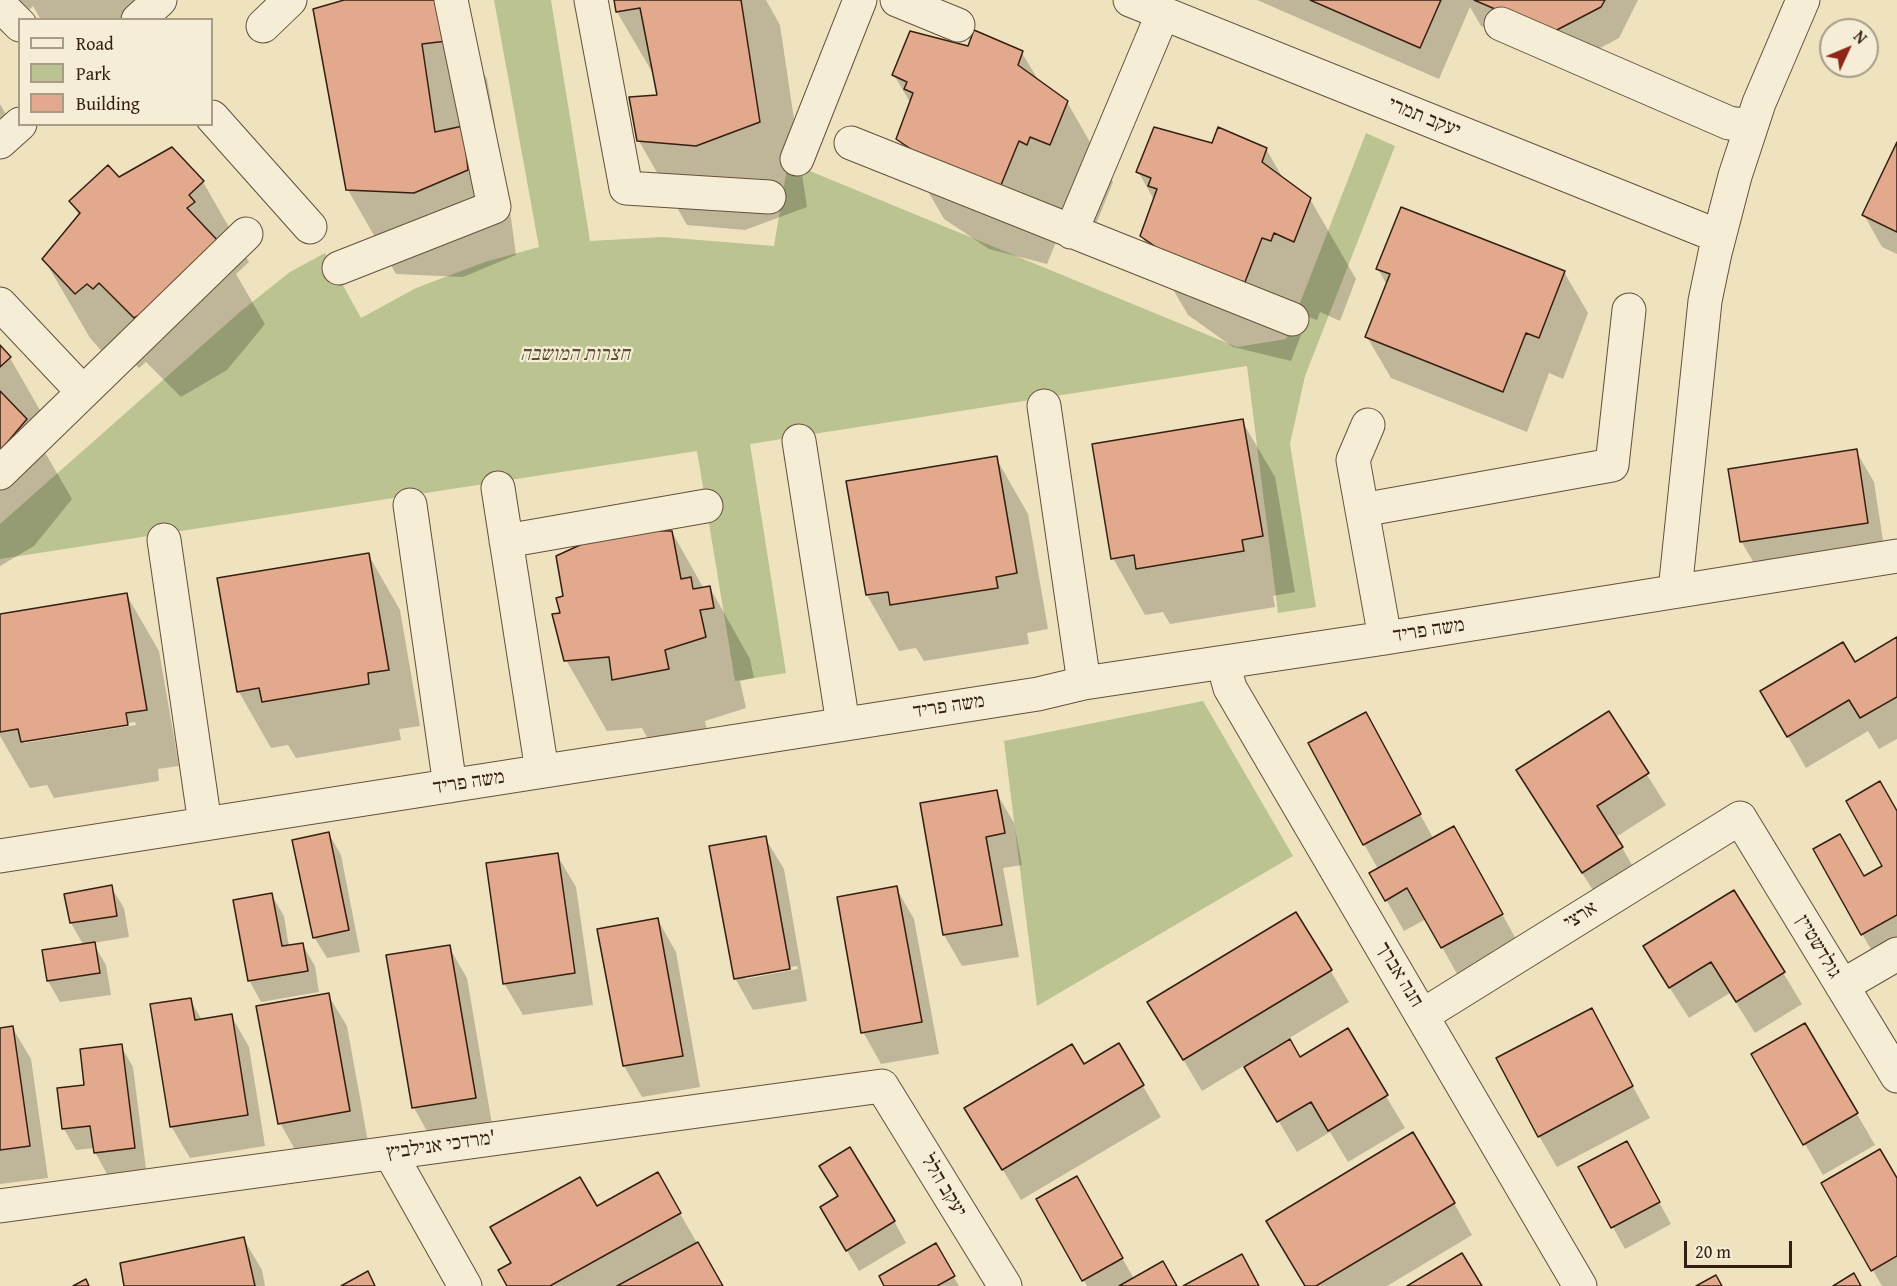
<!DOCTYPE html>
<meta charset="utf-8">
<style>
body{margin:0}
#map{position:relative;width:1897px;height:1286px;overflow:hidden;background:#efe3bf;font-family:"Gentium Book Plus",serif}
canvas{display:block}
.legend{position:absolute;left:18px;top:18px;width:195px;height:108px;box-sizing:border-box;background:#f5edd5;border:2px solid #a89b87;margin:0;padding:8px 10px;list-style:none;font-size:18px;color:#351f11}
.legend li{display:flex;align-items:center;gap:12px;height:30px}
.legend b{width:30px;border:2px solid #a89b87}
.north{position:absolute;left:1819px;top:18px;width:60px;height:60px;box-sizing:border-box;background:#f5edd5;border:2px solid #a89b87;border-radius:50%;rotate:46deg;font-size:16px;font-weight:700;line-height:24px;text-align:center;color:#351f11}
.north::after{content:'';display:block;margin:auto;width:21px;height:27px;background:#8f2418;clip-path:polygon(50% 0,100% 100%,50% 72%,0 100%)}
.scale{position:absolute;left:1684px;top:1241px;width:108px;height:27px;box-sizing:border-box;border:3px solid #351f11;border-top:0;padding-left:8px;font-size:18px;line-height:21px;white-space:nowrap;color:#351f11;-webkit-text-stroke:4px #f5edd5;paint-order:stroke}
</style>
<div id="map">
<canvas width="1897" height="1286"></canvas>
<ul class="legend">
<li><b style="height:8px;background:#f5edd5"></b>Road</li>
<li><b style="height:16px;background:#bbc390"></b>Park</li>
<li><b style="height:16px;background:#e2a98c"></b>Building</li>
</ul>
<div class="north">N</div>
<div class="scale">20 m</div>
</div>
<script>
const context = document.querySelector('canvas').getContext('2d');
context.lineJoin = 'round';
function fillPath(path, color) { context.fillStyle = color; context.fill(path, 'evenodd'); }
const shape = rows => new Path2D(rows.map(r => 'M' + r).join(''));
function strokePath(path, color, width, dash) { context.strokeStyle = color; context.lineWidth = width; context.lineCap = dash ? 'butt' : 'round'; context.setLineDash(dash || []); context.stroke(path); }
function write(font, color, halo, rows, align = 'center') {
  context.font = font + ' "Gentium Book Plus","Frank Ruhl Libre",serif'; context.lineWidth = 4.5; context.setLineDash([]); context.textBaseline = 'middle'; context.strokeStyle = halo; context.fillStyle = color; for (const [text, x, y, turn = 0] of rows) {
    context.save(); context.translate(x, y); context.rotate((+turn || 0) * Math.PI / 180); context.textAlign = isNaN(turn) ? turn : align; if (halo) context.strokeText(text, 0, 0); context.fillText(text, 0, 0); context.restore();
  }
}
fillPath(shape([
 [494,0,551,0,590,241,662,237,774,246,788,162,1237,347,1286,339,1366,133,1395,146,1305,376,1290,444,1316,607,1278,613,1247,366,750,444,786,673,735,681,697,451,0,559,0,524,241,311,290,272,325,253,361,318,416,288,485,262,539,247],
 [1203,701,1293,856,1037,1006,1004,741]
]), '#bbc390');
fillPath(shape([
 [19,0,164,0,143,20,41,20,33,6,28,11],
 [350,0,441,0,487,79,495,125,470,128,472,146,510,211,516,255,463,277,396,274,348,190],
 [615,0,766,0,780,25,807,207,745,230,687,225,639,141,658,96,655,77,617,12],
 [1257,0,1638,0,1619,38,1570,64,1481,26,1470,7,1439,79],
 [969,48,1022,53,1040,83,1067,102,1113,182,1096,224,1065,220,1047,264,989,249,944,219,898,139,911,104,894,75],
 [0,104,15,130,0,144],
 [1897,146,1897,254,1882,247,1864,215],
 [172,149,203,182,249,262,236,274,265,324,227,370,181,397,146,362,139,368,134,363,121,373,90,338,44,259,79,216,71,201,118,179],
 [1266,149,1284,180,1310,199,1356,279,1340,321,1320,312,1317,320,1308,317,1291,361,1233,347,1188,315,1141,235,1154,200,1138,171],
 [1378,269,1564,272,1588,313,1563,379,1549,373,1527,432,1391,378,1367,337,1387,285],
 [0,348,10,358,56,438,43,449,72,499,34,546,0,566],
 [1242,421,1275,477,1295,592,1273,596,1275,607,1170,624,1163,612,1145,615,1113,558],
 [1856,451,1874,482,1885,554,1760,573,1741,541],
 [996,458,1028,514,1048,629,1027,633,1029,644,924,661,916,648,899,651,867,595,848,482],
 [672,532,704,589,710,588,750,659,754,678,740,681,746,708,705,721,709,740,654,750,642,728,607,731,566,660,562,614,564,597],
 [368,554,400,610,420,726,399,729,401,740,296,758,288,745,271,748,239,692],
 [126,594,159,651,179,766,158,769,159,781,54,798,47,785,30,788,0,736,0,616],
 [135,722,136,725,24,743,24,740],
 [1897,639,1897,739,1879,749,1868,731,1806,768,1762,691,1855,664],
 [1608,713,1666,805,1616,837,1640,879,1602,904,1536,802,1518,771],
 [1383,746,1433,838,1471,859,1520,946,1460,979,1426,919,1404,931,1371,873,1378,869,1364,844],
 [996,792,1014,823,1022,865,1003,868,1019,957,962,966,944,935],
 [1897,813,1897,957,1881,966,1862,934,1884,866],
 [329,834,341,855,360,952,327,958,314,937],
 [765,838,784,869,807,1001,753,1010,735,978],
 [797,966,798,969,745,979,745,975],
 [557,855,576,887,593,1005,523,1015,504,983],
 [111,887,124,908,129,937,93,943,106,965,111,995,60,1002,48,981,84,946,71,923,66,895],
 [896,888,914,919,939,1054,881,1064,863,1032],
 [1734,892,1802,1004,1755,1033,1730,993,1689,1018,1664,979],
 [271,894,284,916,289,947,302,944,315,966,319,992,261,1002,249,980],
 [658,920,676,952,700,1087,642,1097,624,1066],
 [449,947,467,978,493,1130,432,1140,414,1108,388,956],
 [1330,970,1349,1002,1263,1054,1264,1056,1300,1059,1347,1031,1405,1128,1348,1162,1330,1132,1297,1152,1245,1065,1202,1091,1168,1034],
 [328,995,347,1026,368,1142,298,1155,280,1123],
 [190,1000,202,1020,231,1015,249,1047,265,1146,190,1158,171,1126],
 [1591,1010,1650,1118,1557,1167,1539,1136],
 [1805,1025,1875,1145,1823,1175,1753,1055],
 [12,1027,31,1059,48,1178,0,1184,0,1029],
 [1119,1045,1161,1117,1021,1200,985,1140,1083,1066],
 [121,1046,133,1067,146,1169,107,1174,95,1152,94,1148,76,1150,64,1129,86,1086],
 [1638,1164,1671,1224,1625,1249,1580,1168],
 [657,1174,722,1286,509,1286,513,1263,597,1208],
 [1077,1178,1134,1279,1176,1286,1087,1286,1038,1200],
 [1897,1181,1897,1286,1882,1286,1823,1183],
 [1454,1203,1472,1235,1387,1286,1306,1286],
 [894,1221,906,1243,859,1271,834,1229],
 [243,1238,262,1270,265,1286,126,1286],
 [935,1245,959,1286,886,1286]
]), '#0003');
const building = shape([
 [344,0,440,0,447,41,422,44,435,132,463,126,468,170,414,193,346,190,313,9,344,0],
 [614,0,741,0,760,122,696,146,637,141,629,97,657,95,640,8,616,12,614,0],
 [1310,0,1441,0,1420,48,1310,0],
 [1474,0,1605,0,1601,7,1551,33,1474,0],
 [974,30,1023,51,1018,65,1068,101,1050,145,1030,137,1027,145,1019,141,1001,185,942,170,896,139,913,93,904,89,907,82,892,75,910,31,968,46,974,30],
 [1154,127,1212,143,1218,127,1267,148,1262,162,1311,198,1294,242,1274,233,1271,241,1262,238,1245,282,1185,267,1140,236,1157,189,1148,186,1151,178,1136,172,1154,127],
 [1897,142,1897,232,1862,215,1897,142],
 [172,147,204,181,189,195,195,202,187,208,220,243,182,290,134,318,99,283,93,289,87,284,75,294,42,259,80,213,69,201,108,165,119,177,172,147],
 [1401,207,1565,271,1539,338,1526,333,1503,392,1365,337,1390,274,1376,269,1401,207],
 [0,345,11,357,0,367,0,345],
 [0,391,27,419,0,451,0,391],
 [1243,419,1263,536,1242,540,1244,551,1136,569,1134,555,1111,559,1092,444,1243,419],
 [1857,449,1868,523,1740,542,1728,469,1857,449],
 [997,456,1017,573,996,577,998,588,890,605,888,592,866,595,846,481,997,456],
 [613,530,672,531,681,579,691,577,693,589,710,586,714,608,700,610,706,637,665,650,669,669,612,680,609,657,564,661,552,614,560,613,556,598,563,596,556,556,613,530],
 [369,553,389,670,368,673,369,684,262,702,259,688,237,692,217,578,369,553],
 [127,593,147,710,126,713,128,725,21,742,18,729,0,732,0,614,127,593],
 [1897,637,1897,697,1860,718,1849,700,1787,737,1760,691,1843,642,1855,662,1897,637],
 [1609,711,1649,773,1597,806,1623,847,1582,873,1516,770,1609,711],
 [1366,712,1421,814,1363,845,1308,743,1366,712],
 [1880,781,1897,811,1897,915,1861,935,1813,849,1840,834,1864,876,1882,866,1846,801,1880,781],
 [997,790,1005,833,986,837,1002,925,943,935,920,803,997,790],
 [1454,826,1503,914,1441,948,1407,888,1385,901,1369,873,1454,826],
 [329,832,349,930,313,938,292,840,329,832],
 [766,836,790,969,734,979,709,846,766,836],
 [558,853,575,973,503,984,486,863,558,853],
 [112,885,117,916,70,923,64,894,112,885],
 [897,886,922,1022,861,1033,837,897,897,886],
 [1734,890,1785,972,1736,1002,1711,962,1669,988,1643,946,1734,890],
 [272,893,282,946,303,943,308,971,248,981,233,900,272,893],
 [1296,912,1332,970,1183,1060,1147,1002,1296,912],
 [658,918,683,1056,623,1066,597,929,658,918],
 [95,942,100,973,47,981,42,950,95,942],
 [450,945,476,1098,412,1108,386,955,450,945],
 [329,993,350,1111,278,1124,256,1006,329,993],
 [191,998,195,1020,232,1014,248,1115,170,1127,150,1004,191,998],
 [1592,1008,1633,1086,1538,1137,1496,1058,1592,1008],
 [1805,1023,1858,1113,1803,1145,1751,1054,1805,1023],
 [13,1026,30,1146,0,1150,0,1028,13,1026],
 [1348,1028,1388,1095,1328,1131,1311,1102,1277,1122,1244,1067,1290,1039,1300,1057,1348,1028],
 [1119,1043,1144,1085,1002,1170,964,1108,1072,1044,1084,1064,1119,1043],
 [122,1044,135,1148,94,1153,90,1126,62,1129,57,1088,84,1085,80,1049,122,1044],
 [1413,1132,1455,1203,1316,1286,1305,1286,1266,1221,1413,1132],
 [1627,1141,1660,1202,1611,1228,1578,1167,1627,1141],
 [850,1147,895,1221,846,1251,820,1207,838,1196,819,1166,850,1147],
 [1880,1149,1897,1178,1897,1256,1871,1271,1821,1183,1880,1149],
 [658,1172,681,1213,550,1286,507,1286,498,1270,511,1263,490,1227,580,1177,597,1206,658,1172],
 [1077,1176,1123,1258,1082,1281,1036,1199,1077,1176],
 [244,1237,255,1286,124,1286,120,1263,244,1237],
 [698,1242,723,1286,617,1286,698,1242],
 [936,1243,955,1276,937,1286,884,1286,879,1276,936,1243],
 [1462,1253,1482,1286,1407,1286,1462,1253],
 [1242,1254,1259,1286,1183,1286,1242,1254],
 [1163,1261,1177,1286,1119,1286,1163,1261],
 [368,1271,375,1286,341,1286,368,1271],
 [1854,1273,1861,1286,1833,1286,1854,1273],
 [1716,1275,1722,1286,1696,1286,1716,1275],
 [86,1279,89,1286,73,1286,86,1279]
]);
fillPath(building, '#e2a98c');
strokePath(building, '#351f11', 1.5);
const minor = shape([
 [591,0,626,188,769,197],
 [897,0,958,25],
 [1130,0,1718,236],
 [0,5,20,25],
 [138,20,160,0],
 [1501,24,1729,123,1751,126],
 [263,26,290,0],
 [212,117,310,227],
 [0,142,20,124],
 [851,143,1292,319],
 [797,159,860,0],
 [1071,232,1163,13],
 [339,268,494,207,451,0],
 [0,304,83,392],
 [1044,406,1084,683],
 [1368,425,1353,460,1385,638],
 [799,441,843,724],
 [0,473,246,234],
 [498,488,542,771],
 [410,505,450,786],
 [1362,510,1612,465,1629,310],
 [164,540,205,824],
 [506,541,706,506],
 [1675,591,1705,301,1715,253,1735,176,1759,103,1803,0],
 [1223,663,1230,688,1580,1286],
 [0,856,1038,694,1084,683,1385,638,1897,556],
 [1842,986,1897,954],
 [1423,1015,1740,818,1897,1076],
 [390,1153,465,1286],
 [0,1206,882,1086,1005,1286]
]);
strokePath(minor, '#64503c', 35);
strokePath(minor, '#f5edd5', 33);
write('20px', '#351f11', '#f5edd5', [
 ["יעקב תמרי",1424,118,22],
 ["משה פריד",1429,631,-9],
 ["משה פריד",949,707,-9],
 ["משה פריד",469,783,-9],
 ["ארצי",1581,916,-32],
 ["גולדשטיין",1818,947,59],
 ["חנה אברך",1399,975,59],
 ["מרדכי אנילביץ'",441,1146,-8],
 ["יעקב הלל",943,1186,59]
]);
write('italic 20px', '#5d5037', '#f5edd5', [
 ["חצרות המושבה",575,355]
]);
</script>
